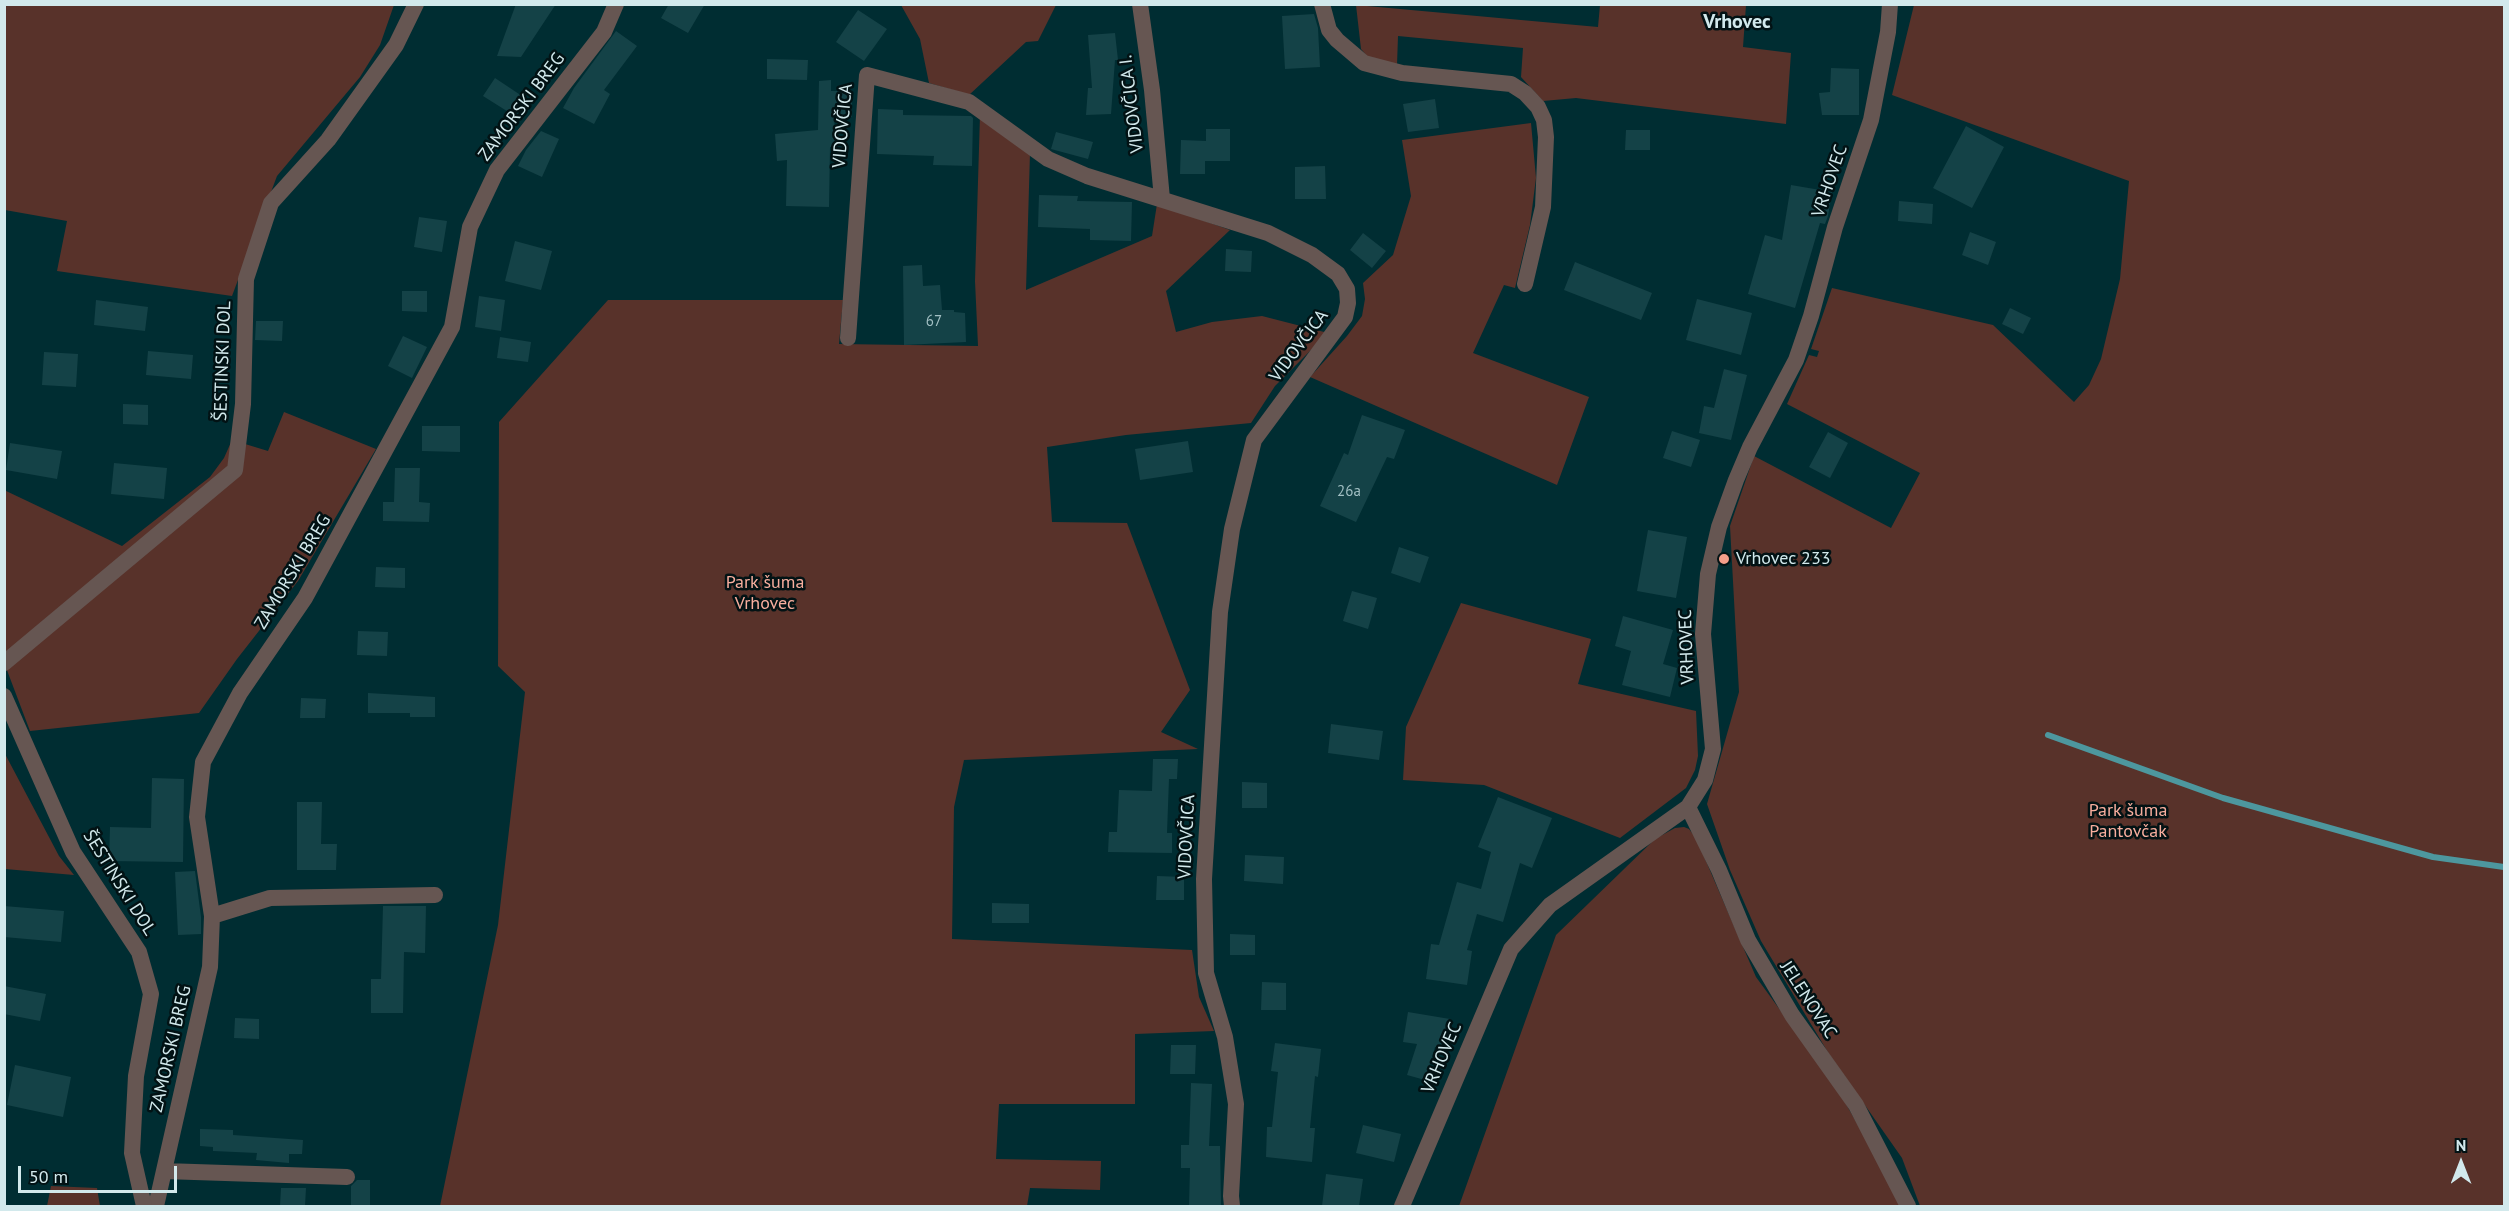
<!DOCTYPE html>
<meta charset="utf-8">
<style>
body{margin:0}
#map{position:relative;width:2509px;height:1211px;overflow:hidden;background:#002d32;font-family:"PT Sans",sans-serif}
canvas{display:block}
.frame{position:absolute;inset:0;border:6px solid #d2e9ec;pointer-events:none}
.north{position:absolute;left:2431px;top:1133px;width:60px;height:60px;-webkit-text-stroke:4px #021214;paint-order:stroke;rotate:0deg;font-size:16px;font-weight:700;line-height:24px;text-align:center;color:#d2e9ec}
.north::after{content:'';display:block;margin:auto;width:21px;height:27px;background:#d2e9ec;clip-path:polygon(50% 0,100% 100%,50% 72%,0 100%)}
.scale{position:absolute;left:18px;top:1166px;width:159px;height:27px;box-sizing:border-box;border:3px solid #d2e9ec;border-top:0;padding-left:8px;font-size:18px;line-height:21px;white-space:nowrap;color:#d2e9ec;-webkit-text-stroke:4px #021214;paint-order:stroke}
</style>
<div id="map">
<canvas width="2509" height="1211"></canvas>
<div class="frame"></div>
<div class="north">N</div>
<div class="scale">50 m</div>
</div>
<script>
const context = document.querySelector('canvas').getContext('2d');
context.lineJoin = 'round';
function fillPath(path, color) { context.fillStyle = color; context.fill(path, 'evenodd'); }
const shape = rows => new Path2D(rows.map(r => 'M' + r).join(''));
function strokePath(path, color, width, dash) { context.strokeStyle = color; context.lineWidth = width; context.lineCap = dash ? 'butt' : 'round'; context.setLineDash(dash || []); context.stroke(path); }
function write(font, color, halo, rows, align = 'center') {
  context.font = font + ' "PT Sans",sans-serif'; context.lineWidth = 5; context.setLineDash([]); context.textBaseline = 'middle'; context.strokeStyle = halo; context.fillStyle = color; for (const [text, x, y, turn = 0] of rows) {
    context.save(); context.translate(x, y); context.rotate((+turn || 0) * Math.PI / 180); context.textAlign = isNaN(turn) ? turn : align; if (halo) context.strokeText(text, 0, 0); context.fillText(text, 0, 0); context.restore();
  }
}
fillPath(shape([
 [4,5,394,5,380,45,360,77,277,176,232,296,57,271,67,221,5,210],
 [901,5,1056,5,1038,41,1026,42,969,95,929,83,920,39],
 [1356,5,1598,27,1600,5,1746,5,1743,47,1791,53,1786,124,1576,98,1543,101,1521,77,1523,48,1398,36,1397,65,1368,57,1361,49],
 [1914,5,2504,5,2504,1206,1920,1206,1902,1158,1829,1054,1761,941,1730,870,1707,804,1739,692,1730,526,1754,456,1891,528,1920,473,1787,404,1809,355,1817,357,1819,351,1811,349,1832,288,1993,325,2074,402,2089,385,2101,359,2120,279,2129,181,1892,95],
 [980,115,1030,153,1026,290,1152,236,1157,204,1230,230,1166,291,1176,332,1212,322,1262,316,1328,333,1275,386,1251,423,1126,435,1047,447,1052,522,1127,523,1190,690,1161,732,1198,749,964,760,954,807,952,939,1192,950,1199,997,1214,1031,1135,1034,1135,1104,999,1104,996,1159,1101,1161,1100,1190,1030,1188,1027,1206,440,1206,498,925,525,692,498,666,499,422,608,300,843,300,839,344,978,346,975,281],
 [1531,123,1536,178,1530,225,1515,288,1504,285,1473,353,1589,397,1557,485,1310,377,1347,336,1362,316,1365,299,1363,283,1393,255,1411,196,1402,140],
 [284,412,376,449,298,581,237,659,199,713,30,731,5,665,4,490,122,546,210,477,224,458,232,440,268,451],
 [1461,603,1591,639,1578,684,1696,711,1698,756,1695,770,1686,788,1620,838,1484,785,1403,780,1406,727],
 [4,752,59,856,74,875,5,869],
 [1684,827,1689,829,1696,838,1756,977,1837,1088,1881,1166,1901,1206,1459,1206,1556,935,1655,839,1675,828],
 [51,1186,97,1188,100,1206,47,1206]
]), '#58322a');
strokePath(shape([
 [2048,735,2223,798,2433,857,2504,867]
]), '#4d979e', 6);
fillPath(shape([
 [516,4,556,4,521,57,497,56],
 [669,4,705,4,688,33,661,18],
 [858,10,887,29,864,61,836,42],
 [1314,14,1318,28,1320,67,1285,69,1282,16],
 [616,31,637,46,604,90,610,94,594,124,563,108,574,88],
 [1115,33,1118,60,1115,60,1111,114,1086,115,1088,88,1092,88,1088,35],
 [767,59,808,60,807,80,767,79],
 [1831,68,1859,69,1859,115,1822,115,1819,93,1830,92],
 [495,78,522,96,510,113,483,96],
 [831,80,831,91,852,91,852,117,834,117,836,146,830,147,829,207,786,206,787,160,777,161,775,134,818,130,819,81],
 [1435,99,1439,128,1408,132,1403,104],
 [878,109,903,110,903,115,971,116,973,118,972,166,933,165,934,156,877,154],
 [1966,126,2004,147,1972,208,1933,188],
 [1206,129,1230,129,1230,161,1205,161,1205,174,1180,174,1181,140,1206,141],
 [1626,130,1650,130,1650,150,1625,150],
 [541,131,559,139,542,177,518,166,526,150],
 [1056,132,1093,142,1088,159,1051,149],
 [1325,166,1326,199,1295,199,1295,167],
 [1791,185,1832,192,1828,216,1825,224,1820,223,1795,308,1748,294,1765,235,1782,240],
 [1039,195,1078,196,1077,201,1132,202,1131,241,1090,240,1090,229,1038,227],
 [1899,201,1933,204,1932,224,1898,221],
 [419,217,447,221,442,252,414,247],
 [1970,232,1996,242,1988,265,1962,255],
 [1363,233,1386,251,1372,268,1350,250],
 [515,241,552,251,541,290,505,281],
 [1226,249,1252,251,1251,272,1225,271],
 [1575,262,1652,293,1641,320,1564,290],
 [922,265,923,286,940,285,942,310,954,310,954,312,965,313,966,342,904,345,903,266],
 [402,291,427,291,427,312,402,311],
 [479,296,505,300,501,331,475,327],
 [1697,299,1752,313,1741,355,1686,340],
 [96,300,148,307,145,331,94,325],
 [2010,308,2031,318,2023,334,2002,324],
 [256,321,283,321,282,341,255,340],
 [403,336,427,347,412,378,388,366],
 [500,337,531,342,528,362,497,358],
 [148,351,193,355,191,379,146,375],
 [44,352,78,354,76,387,42,385],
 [1724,369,1747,375,1731,440,1699,433,1704,406,1714,408],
 [123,404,148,405,148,425,123,424],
 [1362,415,1405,430,1394,459,1387,457,1356,522,1320,506,1344,453,1348,455],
 [422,426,460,426,460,452,422,451],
 [1672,431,1700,440,1691,467,1663,458],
 [1828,432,1848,443,1830,478,1809,467],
 [1188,441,1193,472,1140,480,1135,449],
 [10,443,62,451,57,479,6,470],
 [114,463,167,468,164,499,111,494],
 [395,468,420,468,419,502,430,503,429,522,383,521,383,502,394,502],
 [1648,530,1687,537,1676,598,1637,591],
 [1399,547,1429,557,1420,583,1391,573],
 [376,567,405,568,405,588,375,587],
 [1352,591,1377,598,1368,629,1343,621],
 [1623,616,1673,630,1663,664,1677,668,1670,697,1622,685,1631,651,1615,646],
 [358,631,388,632,387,656,357,655],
 [368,693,435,697,435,717,410,717,410,713,368,713],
 [301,698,326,699,325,718,300,718],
 [1331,724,1383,731,1379,760,1328,753],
 [1153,759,1178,759,1177,779,1169,779,1167,833,1172,833,1172,853,1108,852,1109,832,1117,832,1119,790,1152,791],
 [152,778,184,779,183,862,109,861,110,827,151,828],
 [1242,782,1267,783,1267,808,1242,808],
 [1498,797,1552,818,1532,868,1520,863,1503,922,1477,914,1467,950,1472,951,1467,985,1426,979,1431,944,1439,945,1457,882,1481,889,1491,852,1478,847],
 [297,802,322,802,321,844,337,844,336,870,297,870],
 [1245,855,1284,857,1283,884,1244,881],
 [195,871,201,917,201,934,178,935,175,872],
 [1157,876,1184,877,1184,900,1156,900],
 [992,903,1029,904,1029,923,992,923],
 [4,906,64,911,61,942,4,937],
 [383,906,426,906,425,953,404,952,403,1013,371,1013,371,979,381,979],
 [1230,934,1255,935,1255,955,1230,955],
 [1262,982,1286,983,1286,1010,1261,1010],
 [4,986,46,994,40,1021,4,1014],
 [1408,1012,1450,1019,1445,1049,1435,1047,1425,1080,1407,1075,1417,1044,1403,1042],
 [235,1018,259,1019,259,1039,234,1038],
 [1275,1043,1321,1049,1318,1077,1315,1076,1310,1128,1315,1128,1312,1162,1266,1157,1267,1127,1272,1127,1278,1072,1271,1071],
 [1171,1045,1196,1045,1195,1074,1170,1074],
 [15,1065,71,1077,63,1117,7,1105],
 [1191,1083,1212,1084,1209,1146,1220,1146,1221,1206,1189,1206,1190,1168,1181,1168,1181,1145,1189,1145],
 [1363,1125,1401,1134,1394,1162,1356,1153],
 [200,1129,233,1130,233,1135,303,1140,302,1154,289,1154,289,1163,256,1160,257,1153,213,1151,213,1147,200,1146],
 [1326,1174,1363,1179,1359,1206,1322,1206],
 [357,1180,370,1180,370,1206,351,1206,351,1186],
 [281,1188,306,1188,305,1206,280,1206]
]), '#144247');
strokePath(shape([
 [1140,4,1152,90,1162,199],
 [1322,4,1329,30,1337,40,1364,63,1402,73,1511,84,1525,93,1538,107,1544,120,1546,137,1543,207,1525,284],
 [848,338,867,75,969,102,1048,159,1087,176,1268,233,1312,255,1338,274,1347,289,1348,303,1345,317,1254,440,1232,529,1220,612,1204,879,1206,973,1225,1037,1236,1104,1231,1196,1232,1206],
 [4,663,235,470,243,404,246,279,271,203,328,140,396,45,416,4],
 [212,916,270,898,435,895],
 [164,1171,347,1177],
 [156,1206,210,967,212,916,197,817,203,762,240,693,305,598,452,327,470,227,497,170,604,32,616,4]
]), '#665652', 16);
strokePath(shape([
 [4,696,73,852,139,952,151,994,136,1076,132,1153,144,1206],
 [1688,807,1719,870,1748,940,1792,1015,1856,1105,1908,1206],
 [1402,1206,1511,949,1550,905,1688,807,1705,780,1713,749,1703,634,1708,574,1719,527,1736,480,1750,447,1796,360,1811,316,1835,227,1871,120,1888,32,1890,4]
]), '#665652', 16);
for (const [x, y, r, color] of [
 [1724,559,6,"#f49e8a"]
]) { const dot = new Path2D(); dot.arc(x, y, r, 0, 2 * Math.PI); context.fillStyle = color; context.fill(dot); strokePath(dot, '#021214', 2); }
write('15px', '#a2bfc3', null, [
 ["67",934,322],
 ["26a",1349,492]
]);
write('18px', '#d2e9ec', '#021214', [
 ["VIDOVČICA I.",1132,104,-97],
 ["ZAMORSKI BREG",522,107,-53],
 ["VIDOVČICA",843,126,-85],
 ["VRHOVEC",1830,181,-71],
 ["VIDOVČICA",1299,346,-53],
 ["ŠESTINSKI DOL",223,361,-88],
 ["ZAMORSKI BREG",293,572,-59],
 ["VRHOVEC",1687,647,-92],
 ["VIDOVČICA",1187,837,-87],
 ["ŠESTINSKI DOL",119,883,58],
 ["JELENOVAC",1808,1000,57],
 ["ZAMORSKI BREG",171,1049,-77],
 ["VRHOVEC",1442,1058,-67]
]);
write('18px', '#d2e9ec', '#021214', [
 ["Vrhovec 233",1736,559]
], 'left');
write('18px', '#f8ae9e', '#021214', [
 ["Park šuma",765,583],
 ["Vrhovec",765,604],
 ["Park šuma",2128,811],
 ["Pantovčak",2128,832]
]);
write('bold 20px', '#d2e9ec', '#021214', [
 ["Vrhovec",1737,22]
]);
</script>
